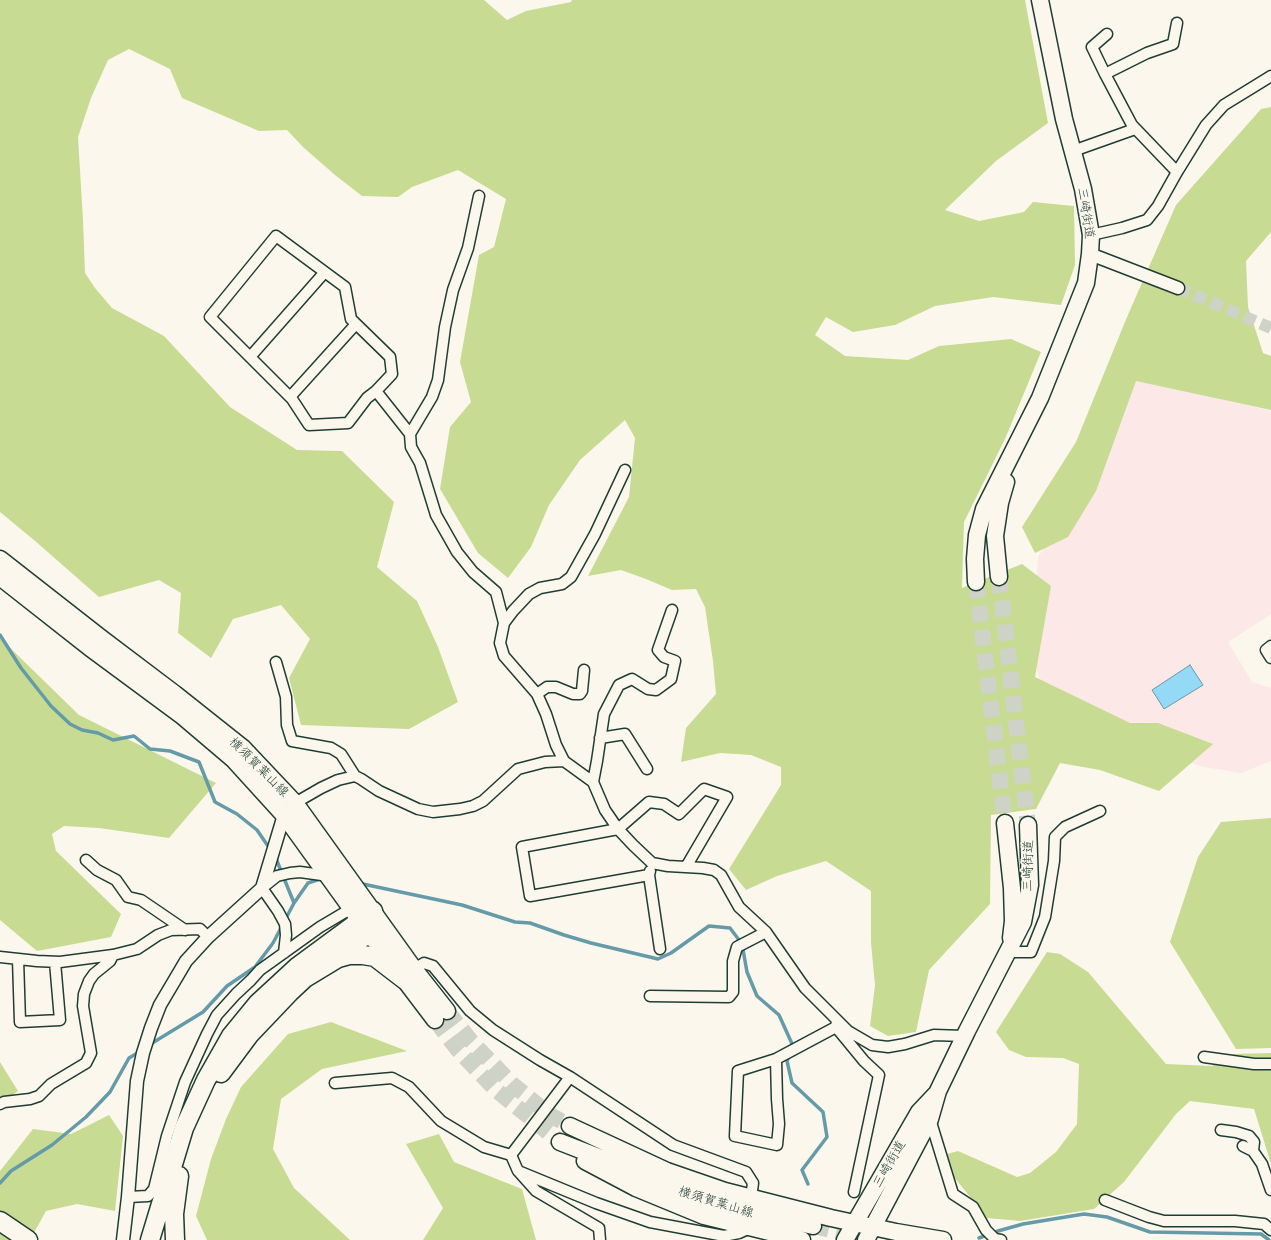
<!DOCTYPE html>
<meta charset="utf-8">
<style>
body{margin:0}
canvas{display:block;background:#fbf7ec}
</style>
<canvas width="1271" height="1240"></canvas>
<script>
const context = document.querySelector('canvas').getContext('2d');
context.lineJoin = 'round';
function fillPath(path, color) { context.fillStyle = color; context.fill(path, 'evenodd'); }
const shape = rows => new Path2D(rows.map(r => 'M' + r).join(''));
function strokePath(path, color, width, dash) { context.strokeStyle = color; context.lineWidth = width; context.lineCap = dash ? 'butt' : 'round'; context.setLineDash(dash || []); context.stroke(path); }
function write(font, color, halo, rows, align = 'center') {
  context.font = font + ' Mali,"Klee One",sans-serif'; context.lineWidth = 3.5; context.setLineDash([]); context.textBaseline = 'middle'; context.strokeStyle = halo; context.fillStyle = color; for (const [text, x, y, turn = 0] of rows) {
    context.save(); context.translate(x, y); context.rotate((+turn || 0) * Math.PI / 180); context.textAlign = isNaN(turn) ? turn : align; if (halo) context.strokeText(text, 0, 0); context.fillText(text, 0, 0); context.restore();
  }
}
fillPath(shape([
 [1129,364,1195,393,1271,411,1271,614,1228,642,1252,682,1271,688,1271,761,1241,773,1204,767,1125,742,1042,686,1032,655,1038,557,1093,477]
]), '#fce8e6');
fillPath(shape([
 [0,0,484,0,507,20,526,11,571,2,572,0,1025,0,1048,123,996,161,945,210,979,221,1024,212,1033,202,1074,206,1075,265,1061,305,993,297,935,306,895,325,853,332,826,317,815,335,845,356,908,360,939,346,1011,339,1041,352,1005,439,964,522,962,588,1022,564,1051,586,1035,677,1130,723,1158,723,1213,744,1159,791,1100,770,1060,763,1036,809,991,815,990,904,929,970,916,1032,888,1036,870,1026,875,985,871,943,871,891,826,861,777,876,746,890,729,869,781,785,781,767,751,755,720,753,681,762,686,728,716,694,713,661,705,607,696,589,672,590,646,579,621,570,588,576,629,497,635,438,625,420,580,460,549,505,531,547,508,578,478,553,440,489,450,427,471,402,460,362,479,255,494,247,506,199,458,170,412,187,398,197,362,196,335,175,303,147,287,130,259,131,182,98,170,69,129,49,108,60,91,98,78,137,83,220,85,273,95,288,112,308,164,336,230,407,297,450,342,451,394,502,377,567,417,601,438,647,458,702,409,729,301,725,289,678,310,639,281,605,233,619,211,658,178,633,181,593,159,580,99,597,34,540,0,512],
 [1271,107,1271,232,1246,261,1248,307,1263,353,1271,356,1271,410,1136,381,1096,491,1068,537,1035,553,1022,527,1076,442,1127,317,1176,205,1261,109],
 [0,638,79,715,216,783,169,838,99,828,64,826,52,834,56,851,121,914,111,937,37,951,0,920],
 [1271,818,1271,1048,1236,1049,1170,942,1198,857,1221,822],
 [1047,952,1060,954,1088,972,1166,1064,1212,1066,1234,1054,1271,1053,1271,1164,1254,1109,1190,1101,1176,1114,1124,1182,1094,1209,1020,1221,987,1218,942,1162,947,1154,958,1151,1017,1177,1030,1173,1056,1152,1077,1124,1079,1064,1063,1058,1026,1057,1009,1050,996,1032],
 [331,1022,407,1051,322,1069,281,1099,273,1149,294,1188,350,1240,207,1240,196,1216,211,1159,226,1119,241,1087,288,1034],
 [0,1062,18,1091,0,1104],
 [109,1115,123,1136,115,1211,77,1204,46,1211,30,1240,0,1240,0,1171,33,1129,71,1134],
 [439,1134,454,1162,522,1189,536,1240,423,1240,443,1208,406,1144]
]), '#c7dc92');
const water = shape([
 [1190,665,1203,685,1164,709,1152,690,1190,665]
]);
fillPath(water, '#94d9f5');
strokePath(water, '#659ba8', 1);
strokePath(shape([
 [0,635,21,668,51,706,70,724,82,730,98,733,113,740,134,736,150,749,170,751,199,762,215,802,237,814,257,830,270,849],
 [275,856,294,903],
 [358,883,462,905,515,922,530,923,564,935,591,943,658,959,671,953,709,926,730,928,742,944,747,972,757,996,779,1015,793,1046,792,1048],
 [285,920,294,903,308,883,323,878],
 [149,1045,203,1012,227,986,255,967,273,943,282,926],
 [790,1054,787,1061,792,1083,823,1112,827,1137,802,1170,808,1184],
 [0,1183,11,1171,52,1145,86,1117,110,1092,129,1058,141,1051],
 [979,1238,998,1231,1023,1224,1084,1214,1107,1217,1150,1232,1261,1234,1269,1240]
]), '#659ba8', 3.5);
strokePath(shape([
 [1178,288,1271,328]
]), '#cfd2c7', 12, [12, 6]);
strokePath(shape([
 [999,577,1028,825],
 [976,582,1005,823],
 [447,1011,471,1041,512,1084,550,1115,570,1126],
 [435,1020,458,1050,496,1090,560,1142],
 [813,1226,879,1240]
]), '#cfd2c7', 16, [16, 8]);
const minor = shape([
 [1107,34,1092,47,1105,74,1132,125,1177,172],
 [1105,74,1147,53,1173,44,1177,23],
 [1073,151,1135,129],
 [1091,235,1122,228,1147,220,1158,206,1177,172,1206,125,1224,105,1271,76],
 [276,236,345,287,351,319,390,357,392,374,376,391,367,398,348,423,309,425,292,399,210,317,276,236],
 [250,357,324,273],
 [376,391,410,434,411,447,420,463,436,515,457,552,473,572,496,592,504,623,500,643,504,656,537,694,546,714,556,745,564,761,593,782,605,810,618,829,633,845,652,863,668,866,703,868,714,870,721,875,739,907,766,932,805,988,848,1031,872,1045,888,1047,905,1044,934,1035,964,1036],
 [290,397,356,324],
 [410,434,432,397,438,380,445,327,453,290,468,248,479,196],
 [504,623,513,611,529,594,540,588,562,584,571,577,595,534,625,470],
 [1271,646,1266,650,1271,658],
 [276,662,286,697,287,725,292,741,331,748,341,754,355,776],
 [537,694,547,687,556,687,573,694,580,694,582,691,584,670],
 [600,738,625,734,647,769],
 [593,782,597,761,604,714,619,685,632,679,648,689,656,690,671,679,675,661,664,657,658,650,672,610],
 [292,806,295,803,321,788,338,780,355,776,361,779,379,791,418,809,433,812,460,809,473,806,483,801,518,769,545,762,564,761],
 [86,860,97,870,116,880,128,897,141,900,185,930],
 [650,871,649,875,660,949],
 [649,875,530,896,522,847,618,829,649,802,664,804,679,814,704,789,727,797,686,867],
 [1009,952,1031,952,1045,917,1054,861,1055,837,1065,827,1100,811],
 [284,953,286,935,285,924,278,911,262,888,277,876,290,873,300,872,329,876],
 [0,957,37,961,60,962,113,955,137,949,158,935,171,930,200,929,208,937],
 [18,959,20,1022,60,1020,55,962],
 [414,969,424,963,433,966,470,1011,493,1030,540,1060,570,1077,673,1145,746,1172,753,1183,751,1198],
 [650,996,729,997,733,992,733,961,737,947,766,932],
 [836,1027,864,1061,879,1075,854,1192],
 [1204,1057,1254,1064,1271,1064],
 [776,1059,777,1099,779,1124,777,1145,735,1136,738,1071,776,1059,836,1027,837,1021],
 [335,1083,392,1078,409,1087,441,1121,484,1147,511,1155,518,1171,596,1203,650,1222,724,1236,739,1233,750,1228],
 [0,1104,4,1102,30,1099,39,1096,51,1084,86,1063,91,1053,83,1006,84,994,89,981,94,974,110,961,113,955],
 [930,1119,953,1194,973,1207,986,1230,995,1239,1001,1240],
 [1221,1130,1236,1132,1249,1136,1254,1142,1253,1151],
 [1243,1146,1253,1151,1262,1164,1271,1190],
 [511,1155,570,1077],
 [519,1172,536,1191,599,1228,600,1240],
 [128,1197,148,1196,154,1189,167,1136,185,1082,207,1034,217,1015,236,994,251,980,260,970,320,927,352,908],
 [1105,1200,1149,1217,1164,1221,1235,1221,1264,1224,1271,1230]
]);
const tertiary = shape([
 [1090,254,1178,288],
 [123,1240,128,1197,137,1081,143,1053,151,1028,160,1005,186,961,208,937,262,888,284,815]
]);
const primary = shape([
 [0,559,101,638,175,694,243,748,295,803,414,969,447,1011],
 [0,577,89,647,181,715,234,760,284,815,369,933,435,1020],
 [999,577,995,536,1000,503,1006,482],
 [976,582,975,559,977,535,984,509,1040,398,1086,283,1090,254,1091,235,1083,189,1064,119,1040,0],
 [1005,823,1012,888,1013,921,1011,938],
 [570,1126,667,1171,725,1191,831,1218,896,1232,943,1240],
 [560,1142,624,1167,661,1184,707,1201,748,1212,813,1226],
 [585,1161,636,1188,704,1216,802,1240],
 [845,1240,919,1112,936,1094],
 [866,1240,930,1119,938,1091,967,1031,1023,922,1030,885,1028,825]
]);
const motorway = shape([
 [221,1073,250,1034,290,992,305,978,338,958,349,955,363,955,375,957,405,980],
 [0,1221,28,1240],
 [150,1240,184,1128,206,1080,231,1036,258,1003,297,967,373,911,375,920,373,927,369,933,327,964],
 [175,1240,174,1214,179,1176]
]);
strokePath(minor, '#1f3d34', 13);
strokePath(tertiary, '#1f3d34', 15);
strokePath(primary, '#1f3d34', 19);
strokePath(motorway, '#1f3d34', 21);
strokePath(minor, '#fbf7ec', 10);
strokePath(tertiary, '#fbf7ec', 12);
strokePath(primary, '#fbf7ec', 16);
strokePath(motorway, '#fbf7ec', 18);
write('13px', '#1f3d34', '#fbf7ec', [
 ["三崎街道",1086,213,81],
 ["横須賀葉山線",259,767,45],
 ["三崎街道",1028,866,-89],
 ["三崎街道",889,1164,-60],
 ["横須賀葉山線",716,1202,17]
]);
</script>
